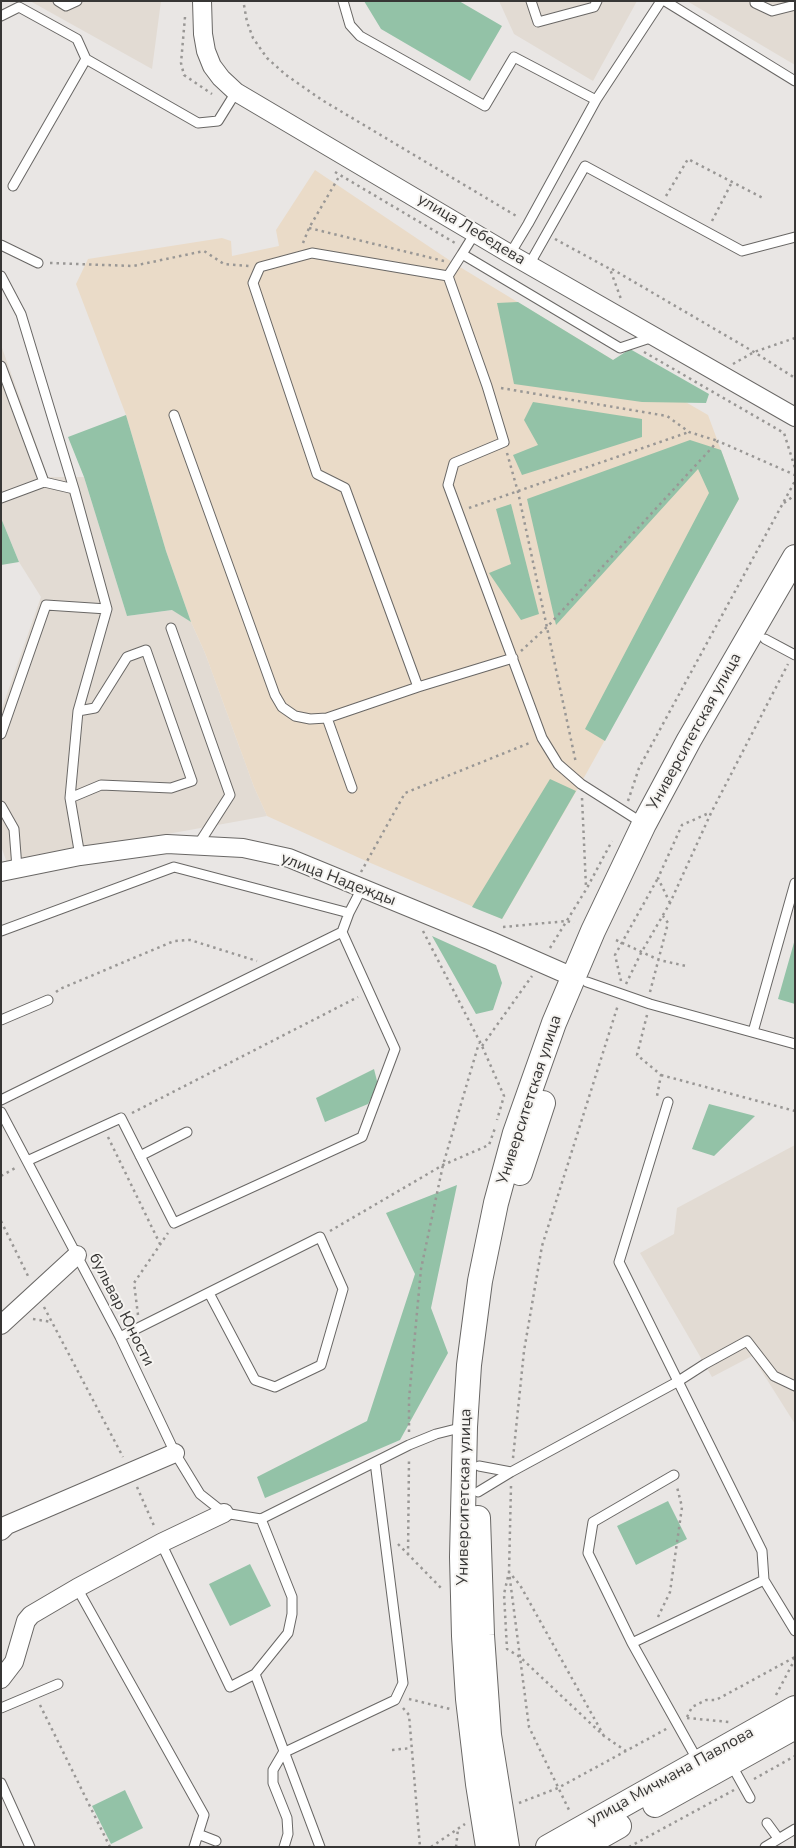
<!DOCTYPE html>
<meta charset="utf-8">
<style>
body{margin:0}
#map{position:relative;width:796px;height:1848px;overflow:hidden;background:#e9e6e4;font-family:"Nunito Sans",sans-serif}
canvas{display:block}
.frame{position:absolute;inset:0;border:2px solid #373635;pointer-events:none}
</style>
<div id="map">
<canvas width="796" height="1848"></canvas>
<div class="frame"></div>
</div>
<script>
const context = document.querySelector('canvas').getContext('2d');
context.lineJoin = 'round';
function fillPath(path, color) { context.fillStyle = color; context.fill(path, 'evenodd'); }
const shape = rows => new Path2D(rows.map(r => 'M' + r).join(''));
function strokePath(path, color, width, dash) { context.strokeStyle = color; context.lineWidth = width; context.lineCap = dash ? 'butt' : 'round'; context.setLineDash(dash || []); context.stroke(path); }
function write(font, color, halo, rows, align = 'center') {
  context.font = font + ' "Nunito Sans",sans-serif'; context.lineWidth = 4; context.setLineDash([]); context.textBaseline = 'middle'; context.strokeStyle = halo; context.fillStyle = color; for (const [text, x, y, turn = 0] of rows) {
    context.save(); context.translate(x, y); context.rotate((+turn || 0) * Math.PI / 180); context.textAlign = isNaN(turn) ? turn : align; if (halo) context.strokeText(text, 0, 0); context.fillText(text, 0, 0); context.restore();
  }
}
fillPath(shape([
 [30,1,161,1,152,69],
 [499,1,637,1,593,81,514,34],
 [687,1,795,1,795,65],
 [1,345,48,477,84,477,127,616,173,610,191,622,205,653,254,787,267,816,7,863,1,846,1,711,41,597,19,562,1,518],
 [795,1145,795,1424,752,1356,712,1377,640,1253,674,1234,677,1208]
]), '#e2dbd3');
fillPath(shape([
 [315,170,455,264,613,360,708,415,739,499,581,783,502,919,366,861,267,816,254,787,205,653,191,622,166,551,126,415,76,284,88,259,222,238,231,241,232,256,279,246,276,230]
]), '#eadbc8');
fillPath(shape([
 [364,1,459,1,502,26,470,81,381,29],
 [518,302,613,360,630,349,709,394,706,403,642,402,514,384,497,303],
 [533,402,642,419,642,437,522,475,513,455,538,445,524,420],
 [126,415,166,551,191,622,172,610,127,616,84,477,68,437],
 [690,440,721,450,739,499,605,741,585,729,709,493,698,469,556,625,527,499],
 [511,504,539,614,521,620,489,573,511,564,496,509],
 [1,518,19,562,1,565],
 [550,779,576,791,502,919,472,907],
 [432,936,496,965,502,983,493,1010,476,1014],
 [795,939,795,1004,778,999],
 [374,1069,378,1085,368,1104,325,1122,316,1098],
 [709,1104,755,1116,714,1156,692,1149],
 [457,1185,431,1308,448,1353,400,1440,265,1498,257,1477,367,1421,415,1274,386,1213],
 [668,1501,687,1539,636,1565,617,1526],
 [250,1564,271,1606,230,1626,209,1584],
 [125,1790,143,1828,111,1844,92,1806]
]), '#93c2a7');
const lane = shape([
 [58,1,66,6,77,1],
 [343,1,350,25,360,36,485,106,514,57,596,100],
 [531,1,538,22,594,7,597,1],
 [665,1,795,81],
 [755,1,755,3,772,11,795,5],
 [1,16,19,7,77,39,86,59,198,123,218,121,236,92],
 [13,186,86,59],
 [1,245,38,263],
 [462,254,475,233],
 [510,254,528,224,596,100,661,1],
 [529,265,585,166,742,251,795,237],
 [1,276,21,314,74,489,107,609,78,711,70,798,80,856],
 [1,366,44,482,74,489],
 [174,415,275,695,282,707,295,716,310,719,327,718,418,687,513,658],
 [1,498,44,482],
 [171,628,230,795,198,845],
 [765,639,795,655],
 [418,687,345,488,317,474,253,283,260,267,312,253,448,276],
 [327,718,352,788],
 [1,734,46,605,107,609],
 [70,798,101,785,171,788,192,781,146,650,127,657,95,708,78,711],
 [1,806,14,829,17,868],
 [644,824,581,784,558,764,542,738,448,485,454,463,504,442,487,386,448,276,462,254,620,348,653,337],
 [1,931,174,867,349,913],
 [587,982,650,1004,795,1044],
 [1,1020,48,1000],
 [753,1032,795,883],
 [1,1100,342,932,349,913,362,888],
 [668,1102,619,1262,762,1551,764,1580,795,1631],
 [1,1112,120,1337,175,1453,200,1494,224,1513,261,1519,409,1445,436,1434,464,1427],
 [140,1156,187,1132],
 [27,1161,121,1118,174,1223,362,1137,395,1049,342,932],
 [120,1337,320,1237,343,1289,321,1365,275,1387,255,1380,209,1293],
 [479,1466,511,1472],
 [674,1475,593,1522,588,1553,632,1643,698,1761],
 [478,1492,511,1472,677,1382,705,1364,747,1341,774,1376,795,1386],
 [161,1543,230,1687,255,1674,288,1633,292,1614,292,1597,261,1519],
 [77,1588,204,1815,194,1847],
 [632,1643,764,1580],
 [255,1674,320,1847],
 [1,1708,58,1684],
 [731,1764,750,1798],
 [1,1783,30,1847],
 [767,1823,778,1838],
 [198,1834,216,1841],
 [284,1847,288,1834,287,1818,273,1783,273,1770,283,1753,395,1700,403,1683,375,1462],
 [765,1847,795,1829]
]);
const street = shape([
 [202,1,203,34,206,51,212,66,221,78,236,92,510,254,795,417],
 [1,872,80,856,167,844,243,848,289,858,491,941,573,977],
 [1,1325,77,1255],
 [1,1531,7,1525,175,1453],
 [1,1679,14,1662,26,1621,31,1615,77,1588,161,1543,224,1513]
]);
const secondary = shape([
 [520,1173,543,1103],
 [478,1518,482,1635,489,1735,507,1847],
 [655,1805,795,1727],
 [488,1847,478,1784,468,1699,464,1636,462,1557,465,1427,469,1365,480,1281,496,1203,515,1133,554,1023,593,931,644,824,689,740,795,557],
 [548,1847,795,1708],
 [582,1847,619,1826]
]);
strokePath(lane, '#696765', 11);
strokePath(street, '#696765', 20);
strokePath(secondary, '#696765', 26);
strokePath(shape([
 [244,5,247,22,253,38,267,58,286,75,322,100,518,217],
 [185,17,181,63,184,75,212,94],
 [335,172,455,243],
 [666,196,688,159,763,198],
 [712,221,732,182],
 [309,228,444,261],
 [555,239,610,269,621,299],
 [303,243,309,228,340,175],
 [50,263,133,266,204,251,224,264,249,266],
 [612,269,754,352,795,378],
 [644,352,784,433,795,468],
 [733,364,754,352,795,338],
 [501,388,667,416,689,432,718,441],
 [507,453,518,492,576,763],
 [784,503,795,495],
 [469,508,689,432],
 [521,651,548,626,718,441,795,475],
 [582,798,586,887],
 [628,801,639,768,795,481],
 [361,872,405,793,532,742],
 [670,903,658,878,682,825,709,813],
 [503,927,567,921,574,923],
 [423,931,482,1046,504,1096,497,1120],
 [616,940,659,960,686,966],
 [550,948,587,888,612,841],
 [621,981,615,955,658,878],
 [626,984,641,953,670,903,711,813,788,664],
 [56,992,60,989,174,941,190,940,257,961],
 [650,992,668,923,663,916],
 [647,1015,637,1055,661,1075,657,1096],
 [482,1046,532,976],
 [661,1075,795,1111],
 [132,1113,358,997],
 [108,1137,160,1244],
 [1,1176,17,1167],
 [1,1221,29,1278],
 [330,1231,443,1165,489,1145,495,1128],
 [44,1307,123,1457],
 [138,1315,134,1283,168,1233],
 [33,1319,52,1322],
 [409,1432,409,1399,421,1269,443,1165,479,1043],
 [513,1458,524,1351,542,1246,618,1005],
 [511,1486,509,1572,529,1727,570,1812],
 [137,1487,155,1528],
 [398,1544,443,1590],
 [408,1555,409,1459],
 [658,1617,670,1592,682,1507,677,1487],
 [776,1695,795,1659],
 [409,1699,450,1709],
 [40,1705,110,1847],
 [403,1708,409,1715,420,1847],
 [687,1717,692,1707,706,1700,716,1700,795,1657],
 [687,1718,729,1722],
 [604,1736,520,1585,509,1572,504,1594,507,1649,520,1657,604,1736,626,1751],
 [392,1750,411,1748],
 [754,1779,795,1756],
 [519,1803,558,1788,668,1728],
 [431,1847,465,1824],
 [456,1847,458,1829],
 [629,1847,734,1790]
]), '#999795', 2.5, [2.5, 4]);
strokePath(lane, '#fff', 9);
strokePath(street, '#fff', 18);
strokePath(secondary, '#fff', 24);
write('16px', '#373635', '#f6f4f1', [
 ["улица Лебедева",471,230,31],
 ["Университетская улица",695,732,-61],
 ["улица Надежды",338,880,21],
 ["Университетская улица",530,1100,-72],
 ["бульвар Юности",121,1310,63],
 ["Университетская улица",465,1497,-89],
 ["улица Мичмана Павлова",671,1777,-29]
]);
</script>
